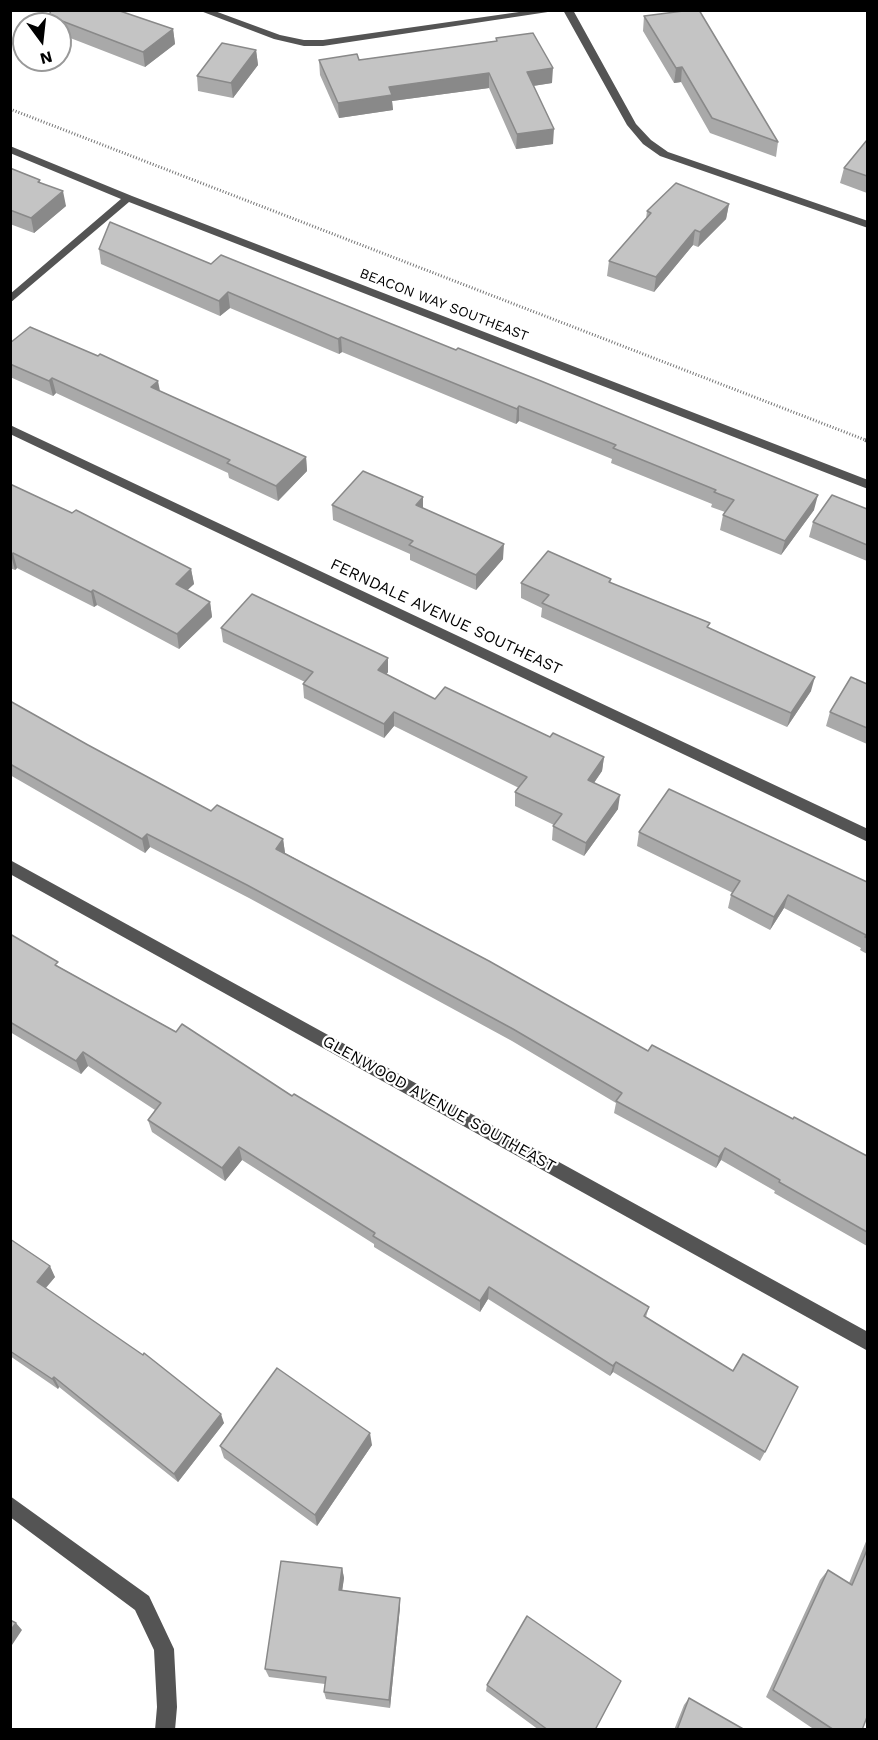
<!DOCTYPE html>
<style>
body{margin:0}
#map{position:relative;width:878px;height:1740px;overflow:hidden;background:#fff;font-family:"Work Sans",sans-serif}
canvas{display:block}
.frame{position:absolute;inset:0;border:12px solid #000;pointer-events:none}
.north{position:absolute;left:12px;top:12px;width:60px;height:60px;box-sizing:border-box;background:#fff;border:2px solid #999;border-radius:50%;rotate:165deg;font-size:16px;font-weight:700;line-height:24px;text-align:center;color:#000}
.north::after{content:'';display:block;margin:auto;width:21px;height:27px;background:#000;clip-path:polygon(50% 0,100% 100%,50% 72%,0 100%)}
</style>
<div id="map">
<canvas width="878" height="1740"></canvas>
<div class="frame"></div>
<div class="north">N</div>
</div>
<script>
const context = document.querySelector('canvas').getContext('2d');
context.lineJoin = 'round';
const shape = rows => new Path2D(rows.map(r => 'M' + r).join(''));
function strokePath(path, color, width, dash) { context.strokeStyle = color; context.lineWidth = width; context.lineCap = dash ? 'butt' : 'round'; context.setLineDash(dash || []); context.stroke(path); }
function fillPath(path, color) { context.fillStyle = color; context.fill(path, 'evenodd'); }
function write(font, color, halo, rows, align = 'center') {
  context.font = font + ' "Work Sans",sans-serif'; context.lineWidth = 4.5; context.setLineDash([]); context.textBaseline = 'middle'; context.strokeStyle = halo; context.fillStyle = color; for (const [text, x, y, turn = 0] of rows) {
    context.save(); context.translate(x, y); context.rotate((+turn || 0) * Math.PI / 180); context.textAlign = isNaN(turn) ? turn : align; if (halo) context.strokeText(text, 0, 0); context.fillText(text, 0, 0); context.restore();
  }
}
strokePath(shape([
 [10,109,868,441]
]), '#767676', 3, [1, 2]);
strokePath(shape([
 [865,440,868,441]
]), '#767676', 4, [1.5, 3]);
fillPath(shape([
 [198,10,212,10,280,35,304,40,323,40,533,10,561,10,323,46,304,46,274,39,198,10],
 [563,10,573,10,636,124,651,140,668,152,868,221,868,228,660,156,643,144,627,125,563,10],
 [10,146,132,196,868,480,868,489,129,202,10,303,10,294,121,199,10,153,10,146],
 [10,425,868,829,868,842,10,434,10,425],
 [10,860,868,1332,868,1351,10,874,10,860],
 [10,1496,149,1596,174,1649,177,1707,175,1730,155,1730,157,1707,154,1650,135,1610,10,1517,10,1496]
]), '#545454');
fillPath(shape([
 [49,16,173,29,175,44,145,67,60,34,60,24,51,24],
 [644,16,778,142,776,157,710,133,681,82,674,83,643,31],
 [496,38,552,83,533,86,553,144,516,149,489,88,392,101,393,110,339,118,320,75,319,60,359,60,496,41],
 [256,50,258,65,233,98,198,91,197,76],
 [867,140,867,193,840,183,844,168],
 [10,168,40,180,40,183,66,206,34,233,10,224],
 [729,204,726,219,698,247,693,245,654,292,607,276,609,261,646,219,647,211],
 [99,249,211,264,814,510,781,555,720,530,723,515,725,512,711,507,712,504,611,463,612,459,519,421,516,424,342,352,339,354,230,308,220,316,101,264],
 [10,343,160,391,306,457,307,471,278,501,229,478,228,473,56,393,53,396,10,377],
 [10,484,191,569,194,584,187,590,210,602,212,617,179,649,97,605,94,607,17,568,15,570,10,568],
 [332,505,423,508,503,559,476,590,410,560,410,554,333,520],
 [867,509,867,561,809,537,813,522],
 [611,579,610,583,709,628,811,691,787,727,541,617,542,608,521,598,521,583],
 [221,628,388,672,386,675,435,699,550,737,604,757,602,771,594,783,618,809,584,856,552,840,553,826,554,825,515,806,515,792,519,788,394,726,384,738,304,698,303,684,305,682,223,642],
 [867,684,867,744,826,726,830,712],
 [10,701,88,745,211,811,283,839,285,853,648,1051,793,1119,867,1156,867,1246,774,1193,775,1191,721,1160,716,1168,614,1113,616,1103,512,1041,249,898,150,847,145,853,10,775],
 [639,832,867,882,867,954,860,950,861,948,784,908,770,930,728,908,731,895,733,893,637,846],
 [10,934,61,968,292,1096,649,1307,646,1317,765,1452,760,1461,613,1372,610,1376,488,1299,480,1312,374,1247,374,1244,242,1160,225,1181,152,1132,148,1120,155,1110,88,1066,81,1074,10,1032],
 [10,1239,55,1277,46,1288,224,1423,178,1482,59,1387,58,1389,10,1356],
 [372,1445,317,1526,224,1458,220,1446],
 [867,1539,867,1717,862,1730,815,1730,766,1697,820,1580,828,1570,849,1583],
 [342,1568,344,1578,342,1590,400,1598,400,1607,390,1708,326,1699,324,1692,325,1684,269,1677,265,1669],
 [487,1685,595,1730,539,1730,486,1691],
 [689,1698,745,1730,674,1730,684,1705]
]), '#a9a9a9');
fillPath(shape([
 [173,29,175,44,145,67,143,52],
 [256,50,258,65,233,98,231,83],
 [682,67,681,82,674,83,676,68],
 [553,68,552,83,526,87,527,72],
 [489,73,489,88,392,101,393,110,339,118,338,103,389,87],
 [554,129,553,144,516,149,517,134],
 [63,191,66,206,34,233,31,218],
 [729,204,726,219,698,247,700,232],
 [695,230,693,245,654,292,656,277],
 [228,292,230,308,220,316,219,301],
 [341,337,342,352,339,354,338,339],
 [52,378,56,393,53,396,49,381],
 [158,381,161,396,151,387],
 [519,406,519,421,516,424,517,409],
 [306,457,307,471,278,501,276,486],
 [818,495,814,510,781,555,785,541],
 [423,497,423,512,416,505],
 [504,544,503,559,476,590,476,575],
 [13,553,17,568,15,570,11,555],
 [191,569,194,584,178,599,176,584],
 [93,590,97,605,94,607,91,592],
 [210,602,212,617,179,649,177,634],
 [388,658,388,672,378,685,378,670],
 [815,677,811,691,787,727,791,713],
 [394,712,394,726,384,738,384,724],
 [604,757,602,771,586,794,588,780],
 [620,795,618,809,584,856,586,843],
 [147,834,150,847,145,853,142,839],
 [283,839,285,853,278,862,276,849],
 [788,895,784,908,770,930,774,917],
 [83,1052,88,1066,81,1074,76,1061],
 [239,1147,242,1160,225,1181,222,1168],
 [725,1148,721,1160,716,1168,719,1157],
 [50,1266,55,1277,42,1292,37,1282],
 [489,1287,488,1299,480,1312,480,1301],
 [616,1362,613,1372,610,1376,613,1366],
 [54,1377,59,1387,58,1389,52,1379],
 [221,1414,224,1423,178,1482,174,1474],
 [370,1433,372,1445,317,1526,315,1515],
 [342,1568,344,1578,341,1599,339,1590],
 [400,1598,400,1607,390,1708,389,1700],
 [16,1623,22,1630,10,1648,10,1631]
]), '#898989');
const building = shape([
 [51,10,117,10,173,29,143,52,49,16,51,10],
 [691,10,699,10,778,142,712,118,682,67,676,68,644,16,691,10],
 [533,33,553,68,527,72,554,129,517,134,489,73,389,87,392,95,338,103,319,60,357,54,359,60,497,41,496,38,533,33],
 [222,43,256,50,231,83,197,76,222,43],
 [867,140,867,176,844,168,867,140],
 [10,168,40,180,38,182,63,191,31,218,10,210,10,168],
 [676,183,729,204,700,232,695,230,656,277,609,261,651,213,647,211,676,183],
 [110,222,211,264,221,255,456,350,458,348,541,381,818,495,785,541,723,515,734,500,714,492,716,490,613,448,616,445,519,406,517,409,341,337,338,339,228,292,219,301,99,249,110,222],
 [30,327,98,356,100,354,158,381,151,387,306,457,276,486,227,463,230,460,52,378,49,381,10,364,10,343,30,327],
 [363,471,423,497,416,505,504,544,476,575,409,545,413,541,332,505,363,471],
 [10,484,72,513,76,510,191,569,176,584,210,602,177,634,93,590,91,592,13,553,10,555,10,484],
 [832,495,867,509,867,545,813,522,832,495],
 [548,551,611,579,609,582,710,623,707,627,815,677,791,713,542,603,549,595,521,583,548,551],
 [252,594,388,658,378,670,435,699,445,687,550,737,553,733,604,757,588,780,620,795,586,843,553,826,562,814,515,792,527,777,394,712,384,724,303,684,313,672,221,628,252,594],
 [851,677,867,684,867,728,830,712,851,677],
 [10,701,88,745,211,811,217,805,283,839,276,849,489,961,648,1051,652,1045,793,1119,794,1117,867,1156,867,1232,779,1182,780,1180,725,1148,719,1157,616,1101,622,1093,513,1029,247,885,147,834,142,839,10,764,10,701],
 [669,789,867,882,867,938,865,937,866,935,788,895,774,917,731,895,740,881,639,832,669,789],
 [10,934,58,962,55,965,176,1032,182,1024,292,1096,294,1094,649,1307,644,1316,733,1371,743,1354,798,1387,765,1452,616,1362,613,1366,489,1287,480,1301,373,1236,375,1233,239,1147,222,1168,148,1120,161,1103,83,1052,76,1061,10,1022,10,934],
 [10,1239,50,1266,37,1282,143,1355,144,1353,221,1414,174,1474,54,1377,52,1379,10,1351,10,1239],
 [277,1368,370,1433,315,1515,220,1446,277,1368],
 [867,1550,867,1717,862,1730,834,1730,773,1690,828,1570,852,1585,867,1550],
 [281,1561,342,1568,339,1590,400,1598,389,1700,324,1692,326,1677,265,1669,281,1561],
 [527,1616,621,1681,595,1730,548,1730,487,1685,527,1616],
 [10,1620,16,1623,10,1631,10,1620],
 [689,1698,745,1730,677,1730,689,1698]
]);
fillPath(building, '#c4c4c4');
strokePath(building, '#898989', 1.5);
write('14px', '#000', '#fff', [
 ["BEACON WAY SOUTHEAST",444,305,21]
]);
write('16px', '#000', '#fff', [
 ["FERNDALE AVENUE SOUTHEAST",446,617,25],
 ["GLENWOOD AVENUE SOUTHEAST",439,1104,29]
]);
</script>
